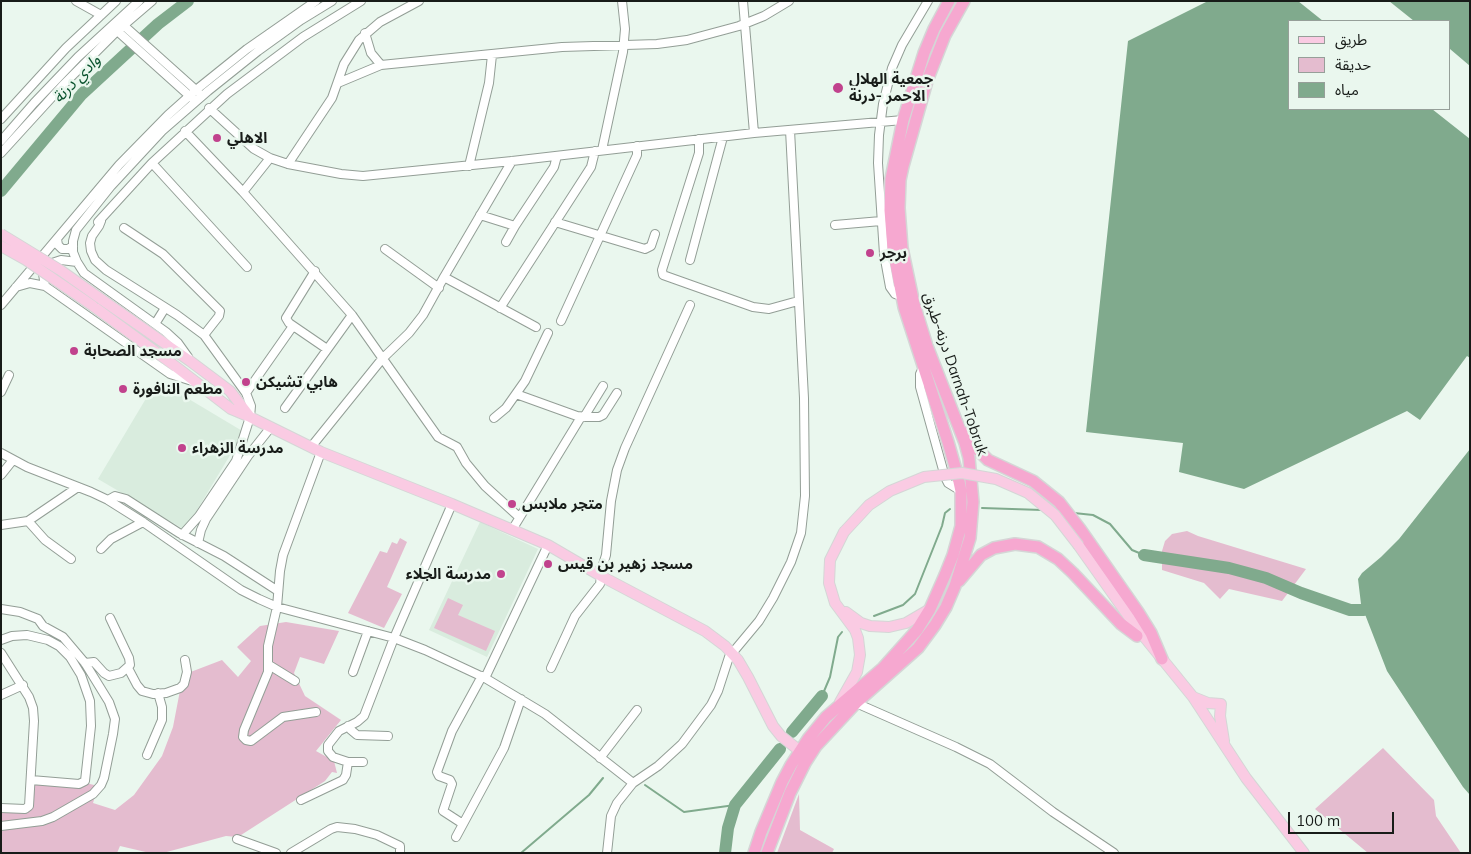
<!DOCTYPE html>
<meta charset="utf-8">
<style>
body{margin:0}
#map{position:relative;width:1471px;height:854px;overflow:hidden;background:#eaf7ee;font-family:Mulish,"Noto Sans Arabic",sans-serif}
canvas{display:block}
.frame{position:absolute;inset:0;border:2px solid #181c19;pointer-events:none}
.legend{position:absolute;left:1288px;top:20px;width:162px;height:90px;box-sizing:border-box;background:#eaf7ee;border:1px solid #969f99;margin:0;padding:6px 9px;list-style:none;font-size:15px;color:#181c19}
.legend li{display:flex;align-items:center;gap:10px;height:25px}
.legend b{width:25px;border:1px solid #969f99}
.scale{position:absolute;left:1288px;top:812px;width:106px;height:22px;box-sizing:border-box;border:2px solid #181c19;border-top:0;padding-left:6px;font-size:15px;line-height:18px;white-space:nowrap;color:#181c19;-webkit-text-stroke:4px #eaf7ee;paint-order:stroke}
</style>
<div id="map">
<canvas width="1471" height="854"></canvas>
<div class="frame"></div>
<ul class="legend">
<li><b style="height:6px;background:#facbe3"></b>طريق</li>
<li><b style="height:14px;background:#e4bccf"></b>حديقة</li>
<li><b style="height:14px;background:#80aa8d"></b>مياه</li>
</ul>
<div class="scale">100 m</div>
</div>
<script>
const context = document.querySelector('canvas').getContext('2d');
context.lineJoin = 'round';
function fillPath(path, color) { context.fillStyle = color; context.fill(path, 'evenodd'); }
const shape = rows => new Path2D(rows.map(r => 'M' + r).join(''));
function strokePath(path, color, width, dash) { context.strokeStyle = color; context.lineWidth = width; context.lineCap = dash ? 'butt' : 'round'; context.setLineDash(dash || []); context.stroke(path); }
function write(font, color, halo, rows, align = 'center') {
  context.font = font + ' Mulish,"Noto Sans Arabic",sans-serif'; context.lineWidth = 5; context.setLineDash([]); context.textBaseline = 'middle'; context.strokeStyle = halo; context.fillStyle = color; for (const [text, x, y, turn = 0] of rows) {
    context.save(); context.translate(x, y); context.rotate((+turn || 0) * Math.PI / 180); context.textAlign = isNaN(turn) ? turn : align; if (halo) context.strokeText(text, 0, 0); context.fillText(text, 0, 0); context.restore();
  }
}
fillPath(shape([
 [157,380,244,432,185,530,98,479],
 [480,522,538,549,487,657,429,630]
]), '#d9ecde');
fillPath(shape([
 [1187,531,1198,536,1306,569,1282,601,1229,589,1220,599,1204,583,1162,570,1162,551,1165,541,1172,534],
 [400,538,407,542,387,587,402,594,384,628,348,613,380,551,387,553,392,542,397,544],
 [448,598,463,605,458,615,495,631,486,651,434,628],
 [286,622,339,631,324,664,300,657,294,673,305,696,341,720,316,751,334,761,337,773,332,772,325,781,238,837,226,836,163,853,150,853,120,846,117,853,1,853,1,810,32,810,35,785,86,783,98,786,93,803,115,810,134,795,162,756,173,727,182,680,188,673,222,660,238,677,251,661,237,647,260,626],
 [1383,748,1434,800,1436,816,1461,853,1368,853,1315,809],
 [799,794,800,830,834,849,832,853,777,853]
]), '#e4bccf');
fillPath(shape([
 [1208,1,1298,1,1323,21,1290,21,1290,109,1432,109,1470,139,1470,358,1467,356,1420,420,1407,411,1244,489,1179,472,1183,443,1086,432,1128,41],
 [1389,1,1470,1,1470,66,1450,49,1450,21,1414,21],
 [1470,449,1470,795,1463,787,1387,671,1361,604,1358,579,1362,573,1381,557,1399,539]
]), '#80aa8d');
strokePath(shape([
 [982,508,1042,510],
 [1074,513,1093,515,1110,524,1132,550,1144,555],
 [874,616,903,605,915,594,942,526,945,513,950,509],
 [822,696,830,677,838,637,842,632],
 [645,785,684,812,735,805],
 [521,853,589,795,603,778]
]), '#80aa8d', 2);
strokePath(shape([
 [1,191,82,94,158,24,188,1],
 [1144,555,1229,568,1266,578,1301,593,1350,610,1364,610],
 [792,732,822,696],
 [725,853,728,828,735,805,780,749]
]), '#80aa8d', 12);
const minor = shape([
 [76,1,101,15],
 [743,1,754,133],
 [121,23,198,92],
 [114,28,193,99],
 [365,33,371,53,381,65],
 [338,83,381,65,562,47,657,44,687,40,739,26,764,16,789,1],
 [209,108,254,149,270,158,288,164,341,174,363,176,512,161,754,133,903,120],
 [1,119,66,48,116,1],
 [185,131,243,192,352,315,438,437,457,447,466,463,485,486,519,517],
 [699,139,699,153,662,270,663,275,753,307,769,309,798,301],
 [1,141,34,103,78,57,139,1],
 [602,150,623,52,625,29,622,1],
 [1,153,64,84,117,31,152,1],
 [152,163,247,267],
 [288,164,332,98,344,64,359,40,380,22,419,1],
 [469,166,489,83,492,55],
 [243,192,270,158],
 [480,215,515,226],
 [101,221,99,226,92,236,90,243,91,251,95,260,106,270,177,315,204,335,246,393,251,406,250,417,236,461,199,516,182,535],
 [98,222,152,163,227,94,303,37,361,1],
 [555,222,645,249,651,246,655,234],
 [835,225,881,221],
 [124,228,163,254,220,311,219,316,204,335],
 [57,239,58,245,62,249,68,249,73,246],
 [506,242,515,226,554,167,557,156],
 [385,249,439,288],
 [690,260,723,137],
 [315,271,286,318,289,323,327,349],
 [444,277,536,327],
 [45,286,43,274,49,264,61,260,77,262],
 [16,287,30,283,45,286,170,374,192,381],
 [901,296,895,294,890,287,884,254,878,163,879,135,883,104,892,68,902,45,928,1],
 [1,305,119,165,168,115,196,90,247,49,316,1],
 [500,308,591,167,595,151],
 [561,321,637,155,637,146],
 [155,324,165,308],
 [188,357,178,343,166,332,84,273,77,262,73,252,73,241,76,230,111,186,162,131,208,91,258,51,301,20,332,1],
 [923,368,920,374,920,387,945,477,948,483,961,491],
 [1,392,9,375],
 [246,393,293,326],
 [516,394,577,416,588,417,599,417,603,415,617,393],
 [285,408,352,315],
 [584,417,603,386],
 [494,418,506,408,525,381,548,333],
 [311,447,382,359,409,333,423,315,444,277,512,161],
 [1,453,27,467,91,492,108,500,143,522,241,590,259,599,277,607,394,638,425,650,485,678,545,714,633,783],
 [1,475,13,460],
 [108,500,115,496,126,499,179,533,224,556,278,591],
 [28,521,45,540,71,559],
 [1,525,28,521,78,487],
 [512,530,581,417],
 [198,543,201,530,206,519,248,456,271,427],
 [101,549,111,539,143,522],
 [1,609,20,612,38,619,43,626,63,637,85,663,109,702,115,719,113,734,104,778,101,785,93,794,53,817,42,821,1,826],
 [1,640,12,636,27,635,48,640,59,646,70,657,81,675,90,701,91,726,85,781,79,784,31,780],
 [1,653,29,697,33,708,34,721,29,806,25,809,1,808],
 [85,663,94,662,104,673,109,676,121,673,130,665,129,658,110,618],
 [269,665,295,681],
 [128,668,137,685,142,691,153,694,166,693,180,688,184,684,187,672,185,660],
 [551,668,575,616,600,584,602,568,606,555,611,501,617,470,625,448,690,305],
 [353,672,368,631],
 [485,678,548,545],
 [1,695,23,685],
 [856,703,956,747,990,764,1053,812,1114,853],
 [316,712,283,717,251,741,246,740,243,737,244,730,268,672,268,646,277,607,280,571,283,555,321,452],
 [348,726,351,730,357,735,388,736],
 [147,755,162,720,162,707,158,693],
 [600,758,637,710],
 [363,762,348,762,333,757,328,751,328,745,339,731,357,722,364,716,394,638,452,504],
 [301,800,343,780,346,775,348,762],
 [463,824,443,811,452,784,450,780,439,776,437,772,452,731,482,676],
 [456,837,504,748,521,699],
 [237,839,276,853],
 [291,853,331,829,337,827,355,829,377,835,400,846,400,853],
 [607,853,611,816,617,803,633,783,658,766,682,744,711,705,718,691,729,657,759,621,773,598,791,562,801,533,805,496,804,398,790,130]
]);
const major = shape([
 [101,299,190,361,230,391,250,417],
 [93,306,171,363,231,409,250,417,321,452,452,504,548,545,601,576,705,631,725,646,738,660,748,677,773,726,781,736,800,751],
 [1079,546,1137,628,1193,697,1246,778,1304,853],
 [846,612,861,623,870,626,889,627,906,623,930,609],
 [1193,697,1208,703,1221,704,1220,716,1224,741],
 [840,702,857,672,860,655,858,638,855,630,835,603,829,583,830,560,844,532]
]);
const highway = shape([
 [966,433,977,449,988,460,1033,481,1059,502,1080,529,1138,612,1151,633,1162,659],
 [959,581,981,555,994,548,1015,544,1038,547,1058,559,1073,573,1121,624,1137,636],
 [754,853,761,832,782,782,791,765,808,739,826,717,883,668,917,630,930,609,945,575,953,555,961,526,961,491,958,477,948,442,904,307,893,249,890,210,891,179,903,120,924,53,934,29,949,1],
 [767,853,790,793,805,763,816,746,856,703,918,648,935,625,946,607,955,586,970,538,973,502,969,458,965,443,927,346,914,304,902,248,899,208,900,180,903,166,927,81,945,35,964,1]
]);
strokePath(minor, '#939e96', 10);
strokePath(major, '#d5d6d6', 12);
strokePath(highway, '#d5d6d6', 14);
strokePath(minor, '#fff', 8);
strokePath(major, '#facbe3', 10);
strokePath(highway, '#f6a8d0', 11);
const majorBridge = shape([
 [1,234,60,270,101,299],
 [1,246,26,260,93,306],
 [844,532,869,505,890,491,924,477,962,473,996,479,1028,493,1055,515,1079,546]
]);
strokePath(majorBridge, '#d5d6d6', 12, []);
strokePath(majorBridge, '#facbe3', 10);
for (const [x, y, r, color] of [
 [838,88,6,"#c1428d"],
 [217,138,5,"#c1428d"],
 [870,253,5,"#c1428d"],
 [74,351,5,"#c1428d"],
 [246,382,5,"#c1428d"],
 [123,389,5,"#c1428d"],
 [182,448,5,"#c1428d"],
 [512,504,5,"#c1428d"],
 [548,564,5,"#c1428d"],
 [501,574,5,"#c1428d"]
]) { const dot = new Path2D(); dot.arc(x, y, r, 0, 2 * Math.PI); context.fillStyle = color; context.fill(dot); strokePath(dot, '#eaf7ee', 2); }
write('bold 15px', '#181c19', '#eaf7ee', [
 ["جمعية الهلال",849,79],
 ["الاحمر -درنة",849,96],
 ["الاهلي",227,138],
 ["برجر",880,253],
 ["مسجد الصحابة",84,351],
 ["هابي تشيكن",256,382],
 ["مطعم النافورة",133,389],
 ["مدرسة الزهراء",192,448],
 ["متجر ملابس",522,504],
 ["مسجد زهير بن قيس",558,564],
 ["مدرسة الجلاء",491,574,"right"]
], 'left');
write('15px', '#181c19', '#eaf7ee', [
 ["درنه-طبرق Darnah-Tobruk",955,374,71]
]);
write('italic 16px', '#09522d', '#eaf7ee', [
 ["وادي درنة",77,79,-46]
]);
</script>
